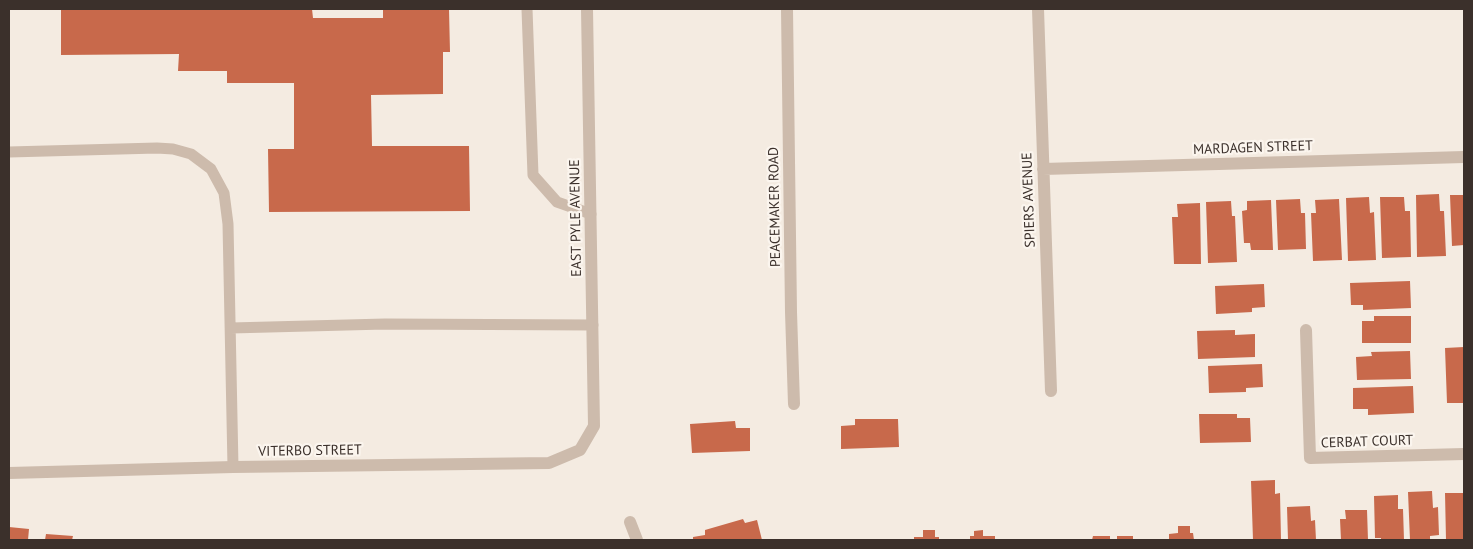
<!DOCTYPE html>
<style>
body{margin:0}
#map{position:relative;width:1473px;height:549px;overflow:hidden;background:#f4ebe1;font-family:"PT Sans",sans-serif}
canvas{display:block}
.frame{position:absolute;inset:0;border:10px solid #3b302b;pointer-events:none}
</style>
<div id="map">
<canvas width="1473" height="549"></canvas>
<div class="frame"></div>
</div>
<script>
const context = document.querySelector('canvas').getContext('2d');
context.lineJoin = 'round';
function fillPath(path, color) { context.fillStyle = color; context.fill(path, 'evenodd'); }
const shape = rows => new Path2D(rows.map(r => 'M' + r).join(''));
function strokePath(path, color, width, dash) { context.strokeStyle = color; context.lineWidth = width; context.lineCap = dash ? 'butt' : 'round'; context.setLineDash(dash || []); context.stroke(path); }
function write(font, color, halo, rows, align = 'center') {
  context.font = font + ' "PT Sans",sans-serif'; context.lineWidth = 4.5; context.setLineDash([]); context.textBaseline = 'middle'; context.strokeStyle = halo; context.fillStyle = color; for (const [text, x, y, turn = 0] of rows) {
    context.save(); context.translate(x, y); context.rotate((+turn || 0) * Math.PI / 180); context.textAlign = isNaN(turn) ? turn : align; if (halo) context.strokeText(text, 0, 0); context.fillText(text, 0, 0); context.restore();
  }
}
fillPath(shape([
 [61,9,312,9,313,18,383,18,383,9,449,9,450,52,443,52,443,94,371,95,372,146,469,146,470,211,269,212,268,149,294,149,294,83,227,83,227,71,178,71,179,54,61,55],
 [1439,194,1440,211,1444,211,1446,256,1417,257,1416,195],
 [1450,195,1464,195,1464,245,1452,246],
 [1369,197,1370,213,1374,212,1376,260,1348,261,1346,198],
 [1380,197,1404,197,1405,211,1410,211,1411,257,1382,258],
 [1300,199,1301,213,1305,213,1306,249,1278,250,1276,200],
 [1339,199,1342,260,1313,261,1311,213,1316,213,1315,200],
 [1271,200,1273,250,1251,250,1250,243,1244,243,1242,211,1247,210,1247,201],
 [1231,201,1232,216,1235,216,1237,262,1208,263,1206,202],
 [1200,203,1201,264,1174,264,1172,217,1178,217,1177,204],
 [1410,281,1411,308,1363,310,1363,305,1351,305,1350,283],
 [1264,284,1265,307,1252,308,1252,312,1216,314,1215,286],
 [1374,316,1411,316,1411,343,1362,343,1362,321,1374,321],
 [1235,330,1235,335,1255,334,1255,357,1198,359,1197,331],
 [1464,347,1464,403,1447,403,1445,348],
 [1410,351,1411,379,1357,380,1356,357,1372,356,1371,352],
 [1262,364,1263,387,1246,388,1246,392,1209,393,1208,366],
 [1413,386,1414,413,1368,415,1368,409,1353,409,1353,388],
 [1199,414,1237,414,1237,418,1250,418,1251,442,1200,443],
 [855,419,898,419,899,447,841,449,841,426,855,425],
 [735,421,736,428,750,428,750,451,692,453,690,424],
 [1275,480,1275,494,1280,493,1281,540,1253,540,1251,481],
 [1432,491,1433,508,1438,507,1439,535,1430,536,1430,540,1410,540,1408,492],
 [1445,493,1464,493,1464,540,1446,540],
 [1398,495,1398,509,1403,509,1404,540,1381,540,1381,538,1375,538,1374,496],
 [1310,506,1311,521,1315,520,1316,540,1288,540,1287,507],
 [1345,510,1367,510,1368,540,1341,540,1340,519,1346,519],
 [743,519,745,523,757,520,762,540,693,540,693,537,705,535,705,530],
 [1178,526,1190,526,1190,533,1193,533,1194,540,1169,540,1169,534,1178,533],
 [9,527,29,529,28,540,9,540],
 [923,530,935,530,935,537,939,537,939,540,914,540,914,537,923,537],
 [983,530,983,536,995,536,995,540,970,540,970,536,974,536,974,531],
 [46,534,73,536,72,540,45,540],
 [1093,536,1110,536,1110,540,1092,540],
 [1117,536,1133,536,1133,540,1117,540]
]), '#c8694b');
strokePath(shape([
 [527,9,533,175,557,202,591,214],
 [9,152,157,148,173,149,191,154,211,169,224,193,228,224,233,467],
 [231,328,385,324,593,325]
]), '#cdbbac', 11);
strokePath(shape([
 [787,9,791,312,794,404],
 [1038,9,1051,391],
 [1043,169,1464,157],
 [1306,330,1310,458,1464,454],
 [9,473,233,467,549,463,580,450,594,426,587,9],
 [630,522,637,540]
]), '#cdbbac', 12);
write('14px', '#3b302b', '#fbf5ee', [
 ["MARDAGEN STREET",1253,148,-2],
 ["SPIERS AVENUE",1029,200,-92],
 ["PEACEMAKER ROAD",775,207,-91],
 ["EAST PYLE AVENUE",576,218,-91],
 ["CERBAT COURT",1367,442,-2],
 ["VITERBO STREET",310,451,-1]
]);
</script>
